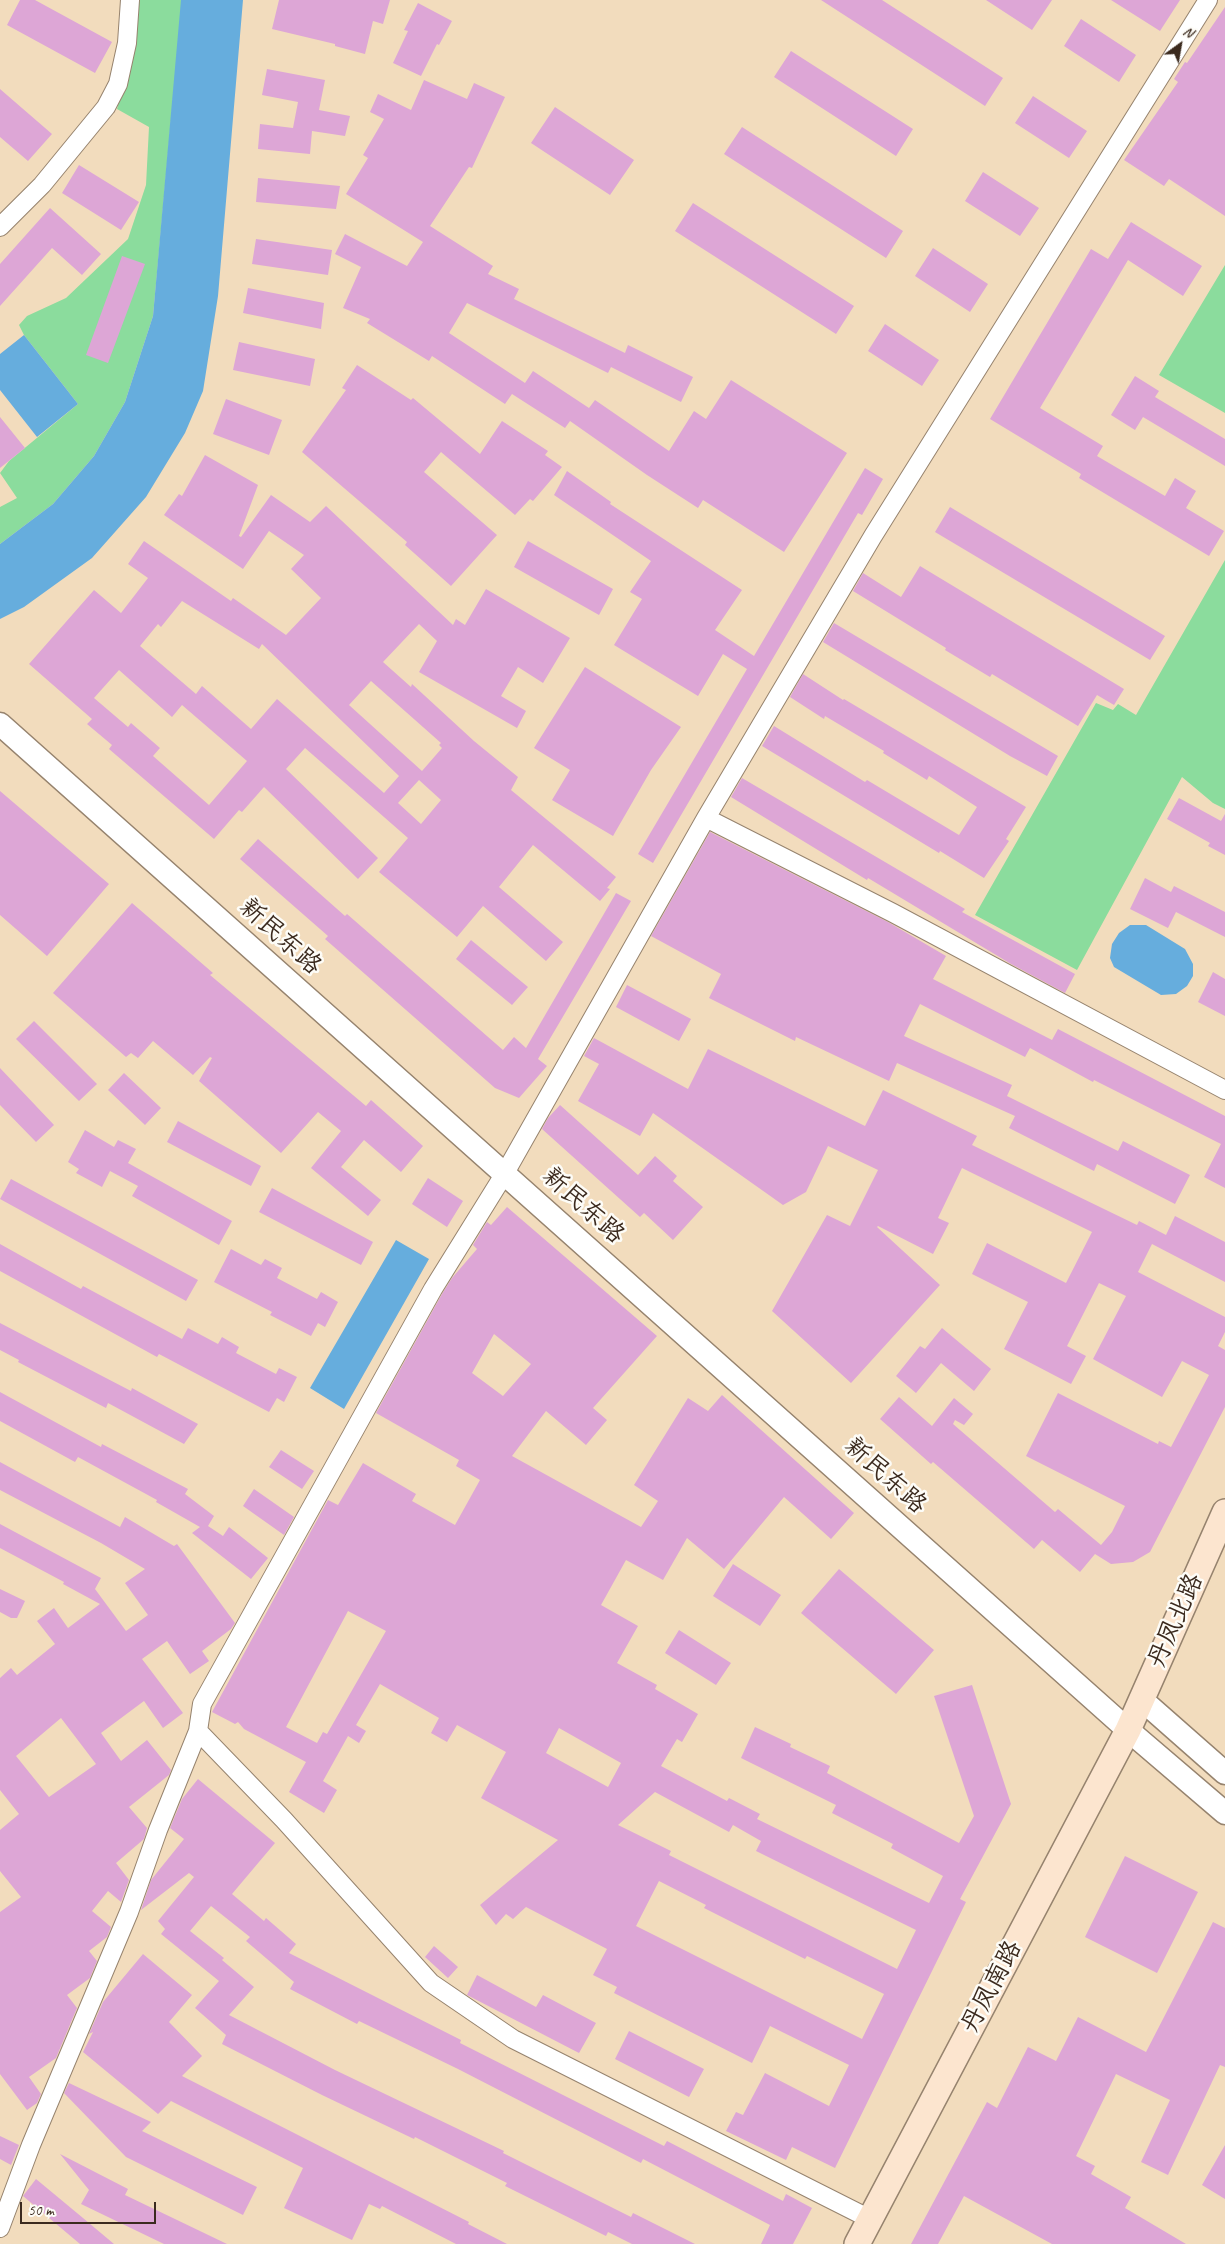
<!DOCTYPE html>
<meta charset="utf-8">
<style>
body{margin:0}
#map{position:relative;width:1225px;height:2244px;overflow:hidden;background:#f2dcbd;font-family:Caveat,sans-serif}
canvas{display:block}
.north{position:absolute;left:1155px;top:20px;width:50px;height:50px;-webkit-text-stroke:4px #fdfcf7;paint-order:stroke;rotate:32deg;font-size:14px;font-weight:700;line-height:20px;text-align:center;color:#3b2a1e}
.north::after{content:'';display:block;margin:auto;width:18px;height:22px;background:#3b2a1e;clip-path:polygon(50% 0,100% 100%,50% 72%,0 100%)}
.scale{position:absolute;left:20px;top:2202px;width:136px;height:22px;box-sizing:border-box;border:2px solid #3b2a1e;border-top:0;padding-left:6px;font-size:15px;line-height:18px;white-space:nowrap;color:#3b2a1e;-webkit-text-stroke:4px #fdfcf7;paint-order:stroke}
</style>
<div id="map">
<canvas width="1225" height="2244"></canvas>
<div class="north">N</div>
<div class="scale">50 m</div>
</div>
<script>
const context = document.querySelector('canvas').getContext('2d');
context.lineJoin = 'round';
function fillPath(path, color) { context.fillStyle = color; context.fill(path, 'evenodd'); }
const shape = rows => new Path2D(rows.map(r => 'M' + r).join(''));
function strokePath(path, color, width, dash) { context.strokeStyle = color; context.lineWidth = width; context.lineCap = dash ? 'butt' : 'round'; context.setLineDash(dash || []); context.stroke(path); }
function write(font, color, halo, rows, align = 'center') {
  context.font = font + ' Caveat,"LXGW WenKai TC",sans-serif'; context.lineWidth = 5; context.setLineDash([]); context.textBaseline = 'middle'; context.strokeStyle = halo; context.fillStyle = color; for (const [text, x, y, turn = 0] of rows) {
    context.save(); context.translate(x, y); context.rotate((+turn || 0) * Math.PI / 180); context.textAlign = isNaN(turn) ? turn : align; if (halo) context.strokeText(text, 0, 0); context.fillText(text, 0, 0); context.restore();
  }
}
fillPath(shape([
 [135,0,182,0,153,316,125,402,94,456,53,504,0,544,0,507,17,498,0,473,9,461,78,404,24,335,19,325,27,316,66,298,128,239,146,185,149,127,117,109,133,43],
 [1225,265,1225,413,1159,375],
 [1225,560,1225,809,1213,803,1182,777,1077,970,975,915,1096,703,1113,710,1118,704,1136,715]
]), '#8bdc9d');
fillPath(shape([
 [181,0,243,0,218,296,203,391,185,433,146,497,92,558,24,607,0,619,0,544,53,504,94,456,125,402,153,316],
 [24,335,78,404,37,437,0,390,0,354],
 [1130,925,1146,925,1185,949,1193,964,1193,976,1187,986,1176,994,1161,995,1114,967,1110,958,1112,944,1119,933],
 [396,1240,429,1259,344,1409,310,1388]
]), '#66addd');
fillPath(shape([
 [20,0,35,0,112,42,95,73,7,25],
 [279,0,390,0,383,24,373,21,365,54,335,46,335,44,272,29],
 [821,0,882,0,1003,78,985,106],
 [986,0,1052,0,1032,30],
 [1111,0,1180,0,1160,31],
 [418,3,452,21,439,45,437,44,421,76,393,63,408,31,404,30],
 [1225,7,1225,216,1169,179,1164,186,1124,160,1178,82,1174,79,1185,62,1187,63],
 [1081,19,1136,55,1119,82,1064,46],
 [791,51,913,129,896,156,774,77],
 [267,69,325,80,319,110,350,116,345,136,312,131,310,154,258,149,260,124,293,128,298,102,262,95],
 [424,80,467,99,474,83,505,97,472,168,469,167,430,226,493,266,488,274,519,289,514,299,625,353,628,345,693,377,681,402,611,367,608,373,467,303,449,333,525,383,533,371,589,408,595,400,669,451,694,411,706,419,731,380,847,453,784,552,703,500,698,508,647,475,570,421,565,428,512,394,505,404,432,356,429,361,367,323,370,319,343,308,361,267,335,254,345,234,407,266,423,242,346,194,368,158,363,155,384,119,370,112,378,94,411,110],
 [0,89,52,134,28,161,0,137],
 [1033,96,1087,131,1069,158,1015,123],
 [555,107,634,160,610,195,531,143],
 [742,127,903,231,886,258,724,154],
 [79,165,139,202,121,230,62,193],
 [983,172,1039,208,1020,236,965,201],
 [258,178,340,186,336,209,256,202],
 [693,203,854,306,836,334,675,231],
 [50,208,101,254,82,275,52,248,0,306,0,264],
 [1131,222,1202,266,1183,296,1128,260,1040,408,1103,446,1097,456,1165,496,1175,478,1196,491,1186,508,1224,531,1209,556,1079,478,1081,474,990,419,1091,249,1108,259],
 [256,239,332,250,328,275,252,264],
 [933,248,988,284,970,312,915,276],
 [122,256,145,264,108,363,86,355],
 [248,288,324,303,321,329,243,313],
 [885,324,939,360,922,386,868,351],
 [239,342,315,359,310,386,233,370],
 [357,365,411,400,413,398,480,454,502,421,548,451,545,455,562,467,533,501,530,499,515,515,441,452,424,472,497,535,451,586,405,545,407,542,302,452,346,390,342,388],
 [1135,376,1159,391,1155,397,1225,439,1225,466,1143,417,1135,430,1111,415],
 [226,399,282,420,269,455,213,434],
 [0,417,25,448,0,468],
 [205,455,258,485,239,536,241,537,271,495,310,522,326,506,453,625,456,619,465,625,486,589,570,638,543,683,518,667,501,696,526,711,517,728,419,672,437,641,419,624,383,662,411,687,412,684,474,741,518,777,511,790,616,877,607,888,610,889,600,901,533,845,499,887,563,942,546,961,483,906,457,937,379,872,408,838,305,748,286,769,378,858,358,879,264,787,242,812,239,810,214,839,109,749,112,745,87,724,92,719,29,664,94,590,121,613,148,578,128,564,144,541,231,601,233,598,286,635,321,598,291,569,304,555,269,531,243,569,164,515,179,494,182,496],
 [182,601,259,649,262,644,399,776,384,793,277,699,251,729,202,686,196,694,140,646,158,624,161,627],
 [119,670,172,717,182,705,247,761,209,805,153,756,160,748,131,723,128,727,94,698],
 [371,681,441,743,439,745,442,748,422,771,349,705],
 [419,780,441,800,421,824,398,803],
 [865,468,883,479,862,515,858,513,653,863,638,854,747,669,723,654,698,696,614,645,642,599,630,592,651,561,554,495,567,471,611,502,610,504,742,590,715,630,754,656],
 [950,507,1165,636,1150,660,935,532],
 [528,541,613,589,599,615,514,567],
 [920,566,1124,689,1114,705,1097,695,1078,726,992,674,990,677,945,650,946,648,853,591,863,573,901,597],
 [834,623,1058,756,1047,776,1010,756,823,642],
 [585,667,681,727,651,770,613,836,552,800,570,770,534,748],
 [803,674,843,700,844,699,1026,807,1006,839,1009,841,984,878,940,851,939,853,762,746,774,726,865,782,867,780,959,835,977,807,929,776,927,780,883,753,884,751,825,716,824,719,790,697],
 [742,778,965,909,962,912,1075,974,1065,993,1011,964,868,878,867,880,731,797],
 [0,791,109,884,47,956,0,915],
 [1179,798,1221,821,1225,814,1225,855,1208,846,1210,843,1167,819],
 [710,832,888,922,946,956,933,979,1052,1040,1058,1029,1225,1116,1225,1188,1204,1177,1221,1144,1094,1080,1093,1082,1030,1048,1025,1057,920,1004,904,1036,1012,1085,1007,1096,1118,1151,1123,1141,1190,1175,1175,1204,1097,1164,1094,1171,1009,1128,1015,1116,897,1063,889,1081,796,1037,795,1041,709,998,721,974,651,936],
 [258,839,345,916,347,914,503,1050,514,1037,526,1048,616,893,631,901,538,1059,547,1066,519,1098,495,1088,325,939,328,936,240,859],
 [1145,878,1171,892,1174,886,1225,912,1225,937,1176,912,1168,928,1130,909],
 [132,903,213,973,210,975,366,1106,371,1100,423,1146,401,1172,364,1140,341,1167,381,1200,368,1216,311,1168,341,1131,318,1112,281,1153,199,1081,212,1058,210,1057,193,1075,153,1041,138,1058,131,1053,126,1057,53,993],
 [471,940,528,987,512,1005,456,959],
 [1213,972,1225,979,1225,1016,1198,1002],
 [627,985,691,1019,679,1041,616,1007],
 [34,1021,97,1084,79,1101,16,1039],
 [594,1038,688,1089,708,1049,865,1126,883,1090,977,1136,972,1145,1137,1225,1139,1221,1166,1235,1175,1216,1225,1242,1225,1282,1152,1244,1138,1272,1225,1317,1225,1332,1218,1346,1225,1350,1225,1407,1150,1552,1133,1562,1111,1564,1095,1554,1080,1572,1042,1540,1034,1549,933,1462,931,1464,880,1419,899,1397,932,1426,954,1398,973,1414,964,1425,955,1420,953,1424,1055,1512,1058,1509,1101,1545,1112,1532,1125,1506,1026,1456,1058,1393,1158,1444,1159,1441,1171,1447,1209,1375,1182,1361,1162,1397,1093,1359,1126,1296,1099,1283,1067,1346,1086,1356,1071,1384,1004,1349,1028,1302,972,1274,987,1243,1066,1283,1092,1232,962,1168,938,1218,949,1223,933,1254,878,1226,877,1227,940,1285,851,1383,772,1311,827,1215,850,1226,878,1170,828,1146,806,1192,783,1205,653,1113,640,1136,578,1101,599,1064,584,1056],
 [0,1068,54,1125,36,1142,0,1105],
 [124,1073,161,1108,145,1125,108,1090],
 [560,1105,638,1175,655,1156,677,1176,673,1181,703,1207,673,1240,644,1213,640,1217,542,1129,548,1118],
 [178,1121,261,1166,251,1186,167,1142],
 [85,1130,114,1147,118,1140,136,1149,128,1163,232,1221,219,1245,132,1196,138,1186,110,1171,102,1187,76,1173,79,1169,68,1162],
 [428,1178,463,1201,447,1227,412,1204],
 [11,1179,198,1280,186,1301,0,1199],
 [272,1188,373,1242,361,1265,259,1212],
 [507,1207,657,1336,593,1408,607,1420,586,1445,546,1411,512,1456,641,1527,658,1501,634,1485,688,1398,708,1411,722,1395,854,1513,831,1539,784,1497,724,1569,687,1538,663,1580,626,1560,601,1605,638,1626,617,1663,657,1685,655,1689,698,1714,682,1742,677,1739,661,1766,727,1801,729,1798,760,1814,757,1819,929,1903,943,1876,891,1848,893,1844,832,1813,836,1805,741,1758,755,1727,791,1744,790,1747,830,1766,827,1773,959,1843,974,1816,934,1696,972,1685,1011,1804,960,1899,966,1902,835,2168,792,2147,786,2160,726,2131,736,2112,743,2115,765,2073,829,2106,849,2065,770,2026,752,2063,614,1993,617,1987,593,1975,607,1949,526,1907,513,1919,506,1914,496,1925,480,1905,558,1840,481,1798,506,1752,457,1725,447,1742,431,1733,439,1718,380,1684,356,1725,366,1731,359,1743,348,1736,323,1781,337,1790,324,1813,289,1792,306,1762,244,1729,238,1722,235,1724,212,1712,328,1500,338,1505,363,1463,416,1494,412,1501,455,1525,480,1480,456,1466,459,1460,376,1413,442,1294,452,1278,477,1249,473,1245,487,1222,491,1225],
 [494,1334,531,1364,503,1396,472,1373],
 [348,1611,386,1631,327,1734,323,1732,317,1743,286,1727],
 [559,1728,621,1763,608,1787,546,1753],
 [655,1792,729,1832,733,1825,761,1841,756,1851,916,1930,897,1969,669,1855,671,1851,618,1825],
 [659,1881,706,1905,704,1908,805,1959,807,1956,884,1994,862,2039,636,1926],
 [0,1244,81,1289,83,1286,182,1339,188,1328,218,1344,222,1337,239,1347,236,1353,276,1374,279,1368,297,1377,284,1402,277,1398,269,1412,159,1354,157,1357,0,1271],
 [231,1249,261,1265,265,1259,282,1268,277,1278,317,1299,321,1292,338,1302,325,1327,318,1323,311,1336,270,1315,272,1312,214,1282],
 [0,1323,131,1391,132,1388,198,1424,184,1444,108,1403,106,1408,18,1362,19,1360,0,1350],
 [942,1328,991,1369,974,1391,941,1363,916,1393,896,1376,920,1346,925,1349],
 [0,1392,101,1447,102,1444,188,1489,185,1494,214,1516,208,1526,223,1536,229,1527,268,1558,251,1579,192,1533,200,1527,156,1502,157,1500,78,1457,75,1462,0,1421],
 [281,1450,314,1471,302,1489,269,1467],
 [0,1462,120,1527,125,1517,174,1546,177,1544,235,1623,231,1629,202,1651,209,1661,190,1674,167,1641,142,1659,183,1713,163,1728,144,1701,101,1733,121,1761,147,1740,171,1770,169,1775,129,1807,147,1828,144,1839,116,1863,129,1880,121,1902,108,1891,92,1911,111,1927,107,1937,89,1951,97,1961,90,1978,67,1995,77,2008,56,2058,29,2077,41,2094,37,2103,27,2110,0,2074,0,1912,21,1897,0,1871,0,1830,19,1814,0,1790,0,1678,11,1668,17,1675,55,1644,37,1621,54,1608,68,1628,100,1604,63,1584,64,1582,0,1548,0,1524,101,1578,95,1589,126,1631,148,1615,125,1583,145,1569,101,1543,0,1490],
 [61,1718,96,1764,49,1797,16,1756],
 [254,1489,294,1517,284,1535,243,1506],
 [733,1564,781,1595,760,1626,713,1596],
 [839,1569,934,1650,896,1694,801,1613],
 [0,1589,25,1601,17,1618,11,1618,0,1612],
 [679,1630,731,1663,716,1685,665,1653],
 [198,1779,275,1843,232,1894,264,1921,266,1918,296,1944,289,1953,461,2040,460,2043,664,2146,667,2141,783,2201,786,2194,812,2208,793,2244,761,2244,770,2225,643,2159,641,2163,458,2069,359,2021,357,2024,290,1989,294,1982,246,1941,250,1937,211,1906,190,1931,224,1958,222,1960,254,1987,229,2015,335,2070,504,2151,503,2153,631,2217,633,2213,695,2244,632,2244,608,2232,606,2236,505,2186,507,2183,415,2137,414,2139,322,2095,222,2044,226,2035,195,2008,219,1981,161,1934,165,1929,158,1921,194,1877,189,1873,141,1910,151,1880,184,1839,170,1828,182,1799],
 [1125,1856,1198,1892,1157,1973,1085,1937],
 [1213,1922,1225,1928,1225,2067,1220,2065,1168,2175,1141,2162,1170,2100,1116,2074,1076,2156,1095,2166,1091,2174,1131,2197,1125,2208,1186,2244,1052,2244,964,2196,938,2244,911,2244,987,2102,997,2108,1028,2047,1056,2061,1078,2017,1146,2052],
 [434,1946,458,1967,448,1978,425,1957],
 [143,1954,192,1995,169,2022,202,2056,182,2076,469,2222,468,2224,507,2244,456,2244,382,2206,380,2209,369,2204,352,2240,284,2208,303,2168,171,2101,158,2114,83,2052,93,2032,89,2034,103,2002],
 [477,1975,536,2007,543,1995,596,2023,579,2053,467,1995],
 [629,2031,704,2069,689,2097,615,2059],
 [69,2083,151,2122,142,2131,257,2187,243,2215,126,2157,64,2093],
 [0,2136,19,2145,11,2165,0,2159],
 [1225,2145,1225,2199,1202,2185],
 [60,2154,128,2189,125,2195,227,2244,164,2244,81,2204,89,2190],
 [36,2179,83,2218,114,2244,80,2244,23,2196]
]), '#dda6d6');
const minor = shape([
 [0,227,42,185,106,107,118,84,127,43,130,0],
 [706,818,893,913,1225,1090],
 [870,2219,513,2039,431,1983,284,1820,198,1731,202,1704,433,1289,505,1173,706,818,873,536,1208,0],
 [0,2228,31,2145,129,1912,158,1830,198,1731]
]);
const tertiary = shape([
 [0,724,1128,1730,1225,1813],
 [1141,1699,1225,1773]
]);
const secondary = shape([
 [857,2244,1128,1730,1225,1512]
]);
strokePath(minor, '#96836e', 20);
strokePath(tertiary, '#96836e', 25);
strokePath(secondary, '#96836e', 28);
strokePath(minor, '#fff', 18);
strokePath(tertiary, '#fff', 22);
strokePath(secondary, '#fce5cf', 25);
write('25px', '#3b2a1e', '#fdfcf7', [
 ["新民东路",280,937,42],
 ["新民东路",583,1206,42],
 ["新民东路",885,1476,42],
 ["丹凤北路",1176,1621,-66],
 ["丹凤南路",992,1987,-62]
]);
</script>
